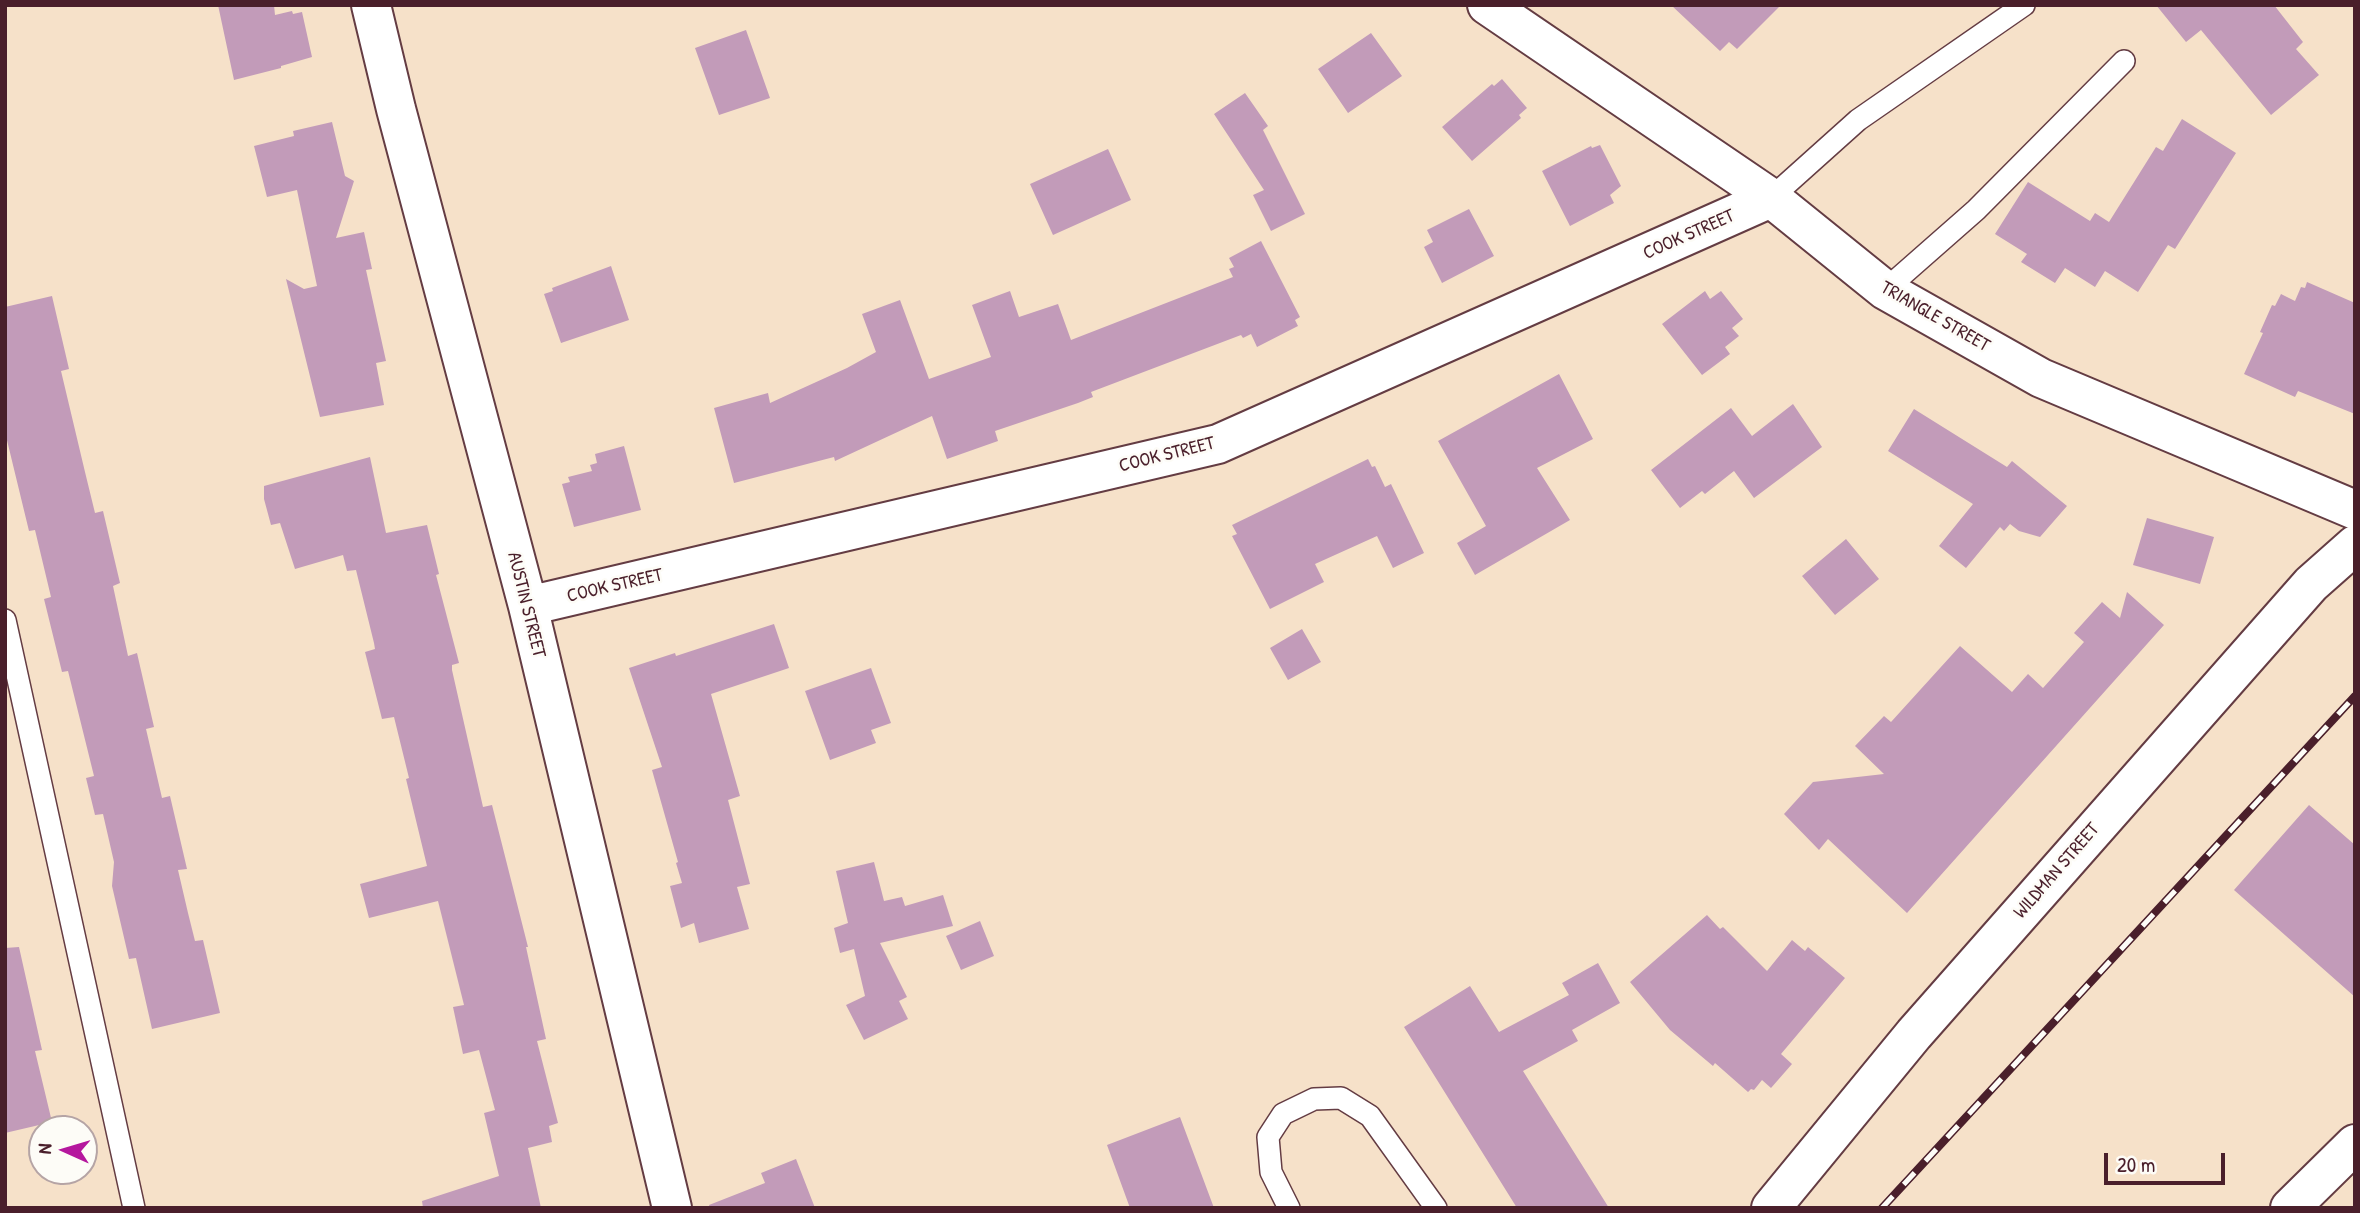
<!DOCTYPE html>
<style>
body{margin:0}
#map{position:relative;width:2360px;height:1213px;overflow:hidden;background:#f6e1c9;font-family:"Patrick Hand",sans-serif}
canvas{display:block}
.frame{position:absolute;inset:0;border:7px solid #4a1f2b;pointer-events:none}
.north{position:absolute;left:28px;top:1115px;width:70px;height:70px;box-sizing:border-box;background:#fdfcf7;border:2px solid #b5a4a5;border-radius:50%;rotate:274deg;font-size:19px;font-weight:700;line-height:28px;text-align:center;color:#4a1f2b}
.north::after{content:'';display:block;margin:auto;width:24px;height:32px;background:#b5179e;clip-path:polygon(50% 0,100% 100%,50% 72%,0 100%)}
.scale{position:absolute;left:2104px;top:1153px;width:121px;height:32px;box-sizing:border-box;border:4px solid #4a1f2b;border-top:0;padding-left:9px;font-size:21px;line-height:24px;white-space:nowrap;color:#4a1f2b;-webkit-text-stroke:5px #fdfcf7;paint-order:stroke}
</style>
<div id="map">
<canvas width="2360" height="1213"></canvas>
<div class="frame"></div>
<div class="north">N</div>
<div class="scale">20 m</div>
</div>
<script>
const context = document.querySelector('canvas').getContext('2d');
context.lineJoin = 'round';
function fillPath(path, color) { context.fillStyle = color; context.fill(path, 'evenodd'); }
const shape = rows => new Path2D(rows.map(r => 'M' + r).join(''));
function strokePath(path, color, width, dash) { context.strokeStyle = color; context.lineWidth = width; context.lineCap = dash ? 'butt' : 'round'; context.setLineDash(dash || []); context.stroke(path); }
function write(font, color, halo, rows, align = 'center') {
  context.font = font + ' "Patrick Hand",sans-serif'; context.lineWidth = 5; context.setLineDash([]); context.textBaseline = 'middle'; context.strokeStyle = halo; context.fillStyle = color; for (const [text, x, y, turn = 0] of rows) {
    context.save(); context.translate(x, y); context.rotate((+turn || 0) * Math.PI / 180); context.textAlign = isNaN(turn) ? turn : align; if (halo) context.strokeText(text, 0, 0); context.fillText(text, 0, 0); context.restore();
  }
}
fillPath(shape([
 [218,5,274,5,275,15,292,11,293,14,302,12,312,57,281,66,281,68,234,80],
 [1671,5,1781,5,1737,49,1729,42,1720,51],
 [2156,5,2274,5,2303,42,2296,49,2319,75,2271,115,2201,30,2186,42],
 [746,30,770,98,719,115,695,48],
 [1371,33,1402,76,1348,113,1318,69],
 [1502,79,1527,108,1519,115,1521,118,1472,161,1442,127,1492,84,1494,86],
 [1245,93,1268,126,1263,130,1305,214,1271,231,1253,195,1264,190,1214,114],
 [2182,119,2236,153,2175,249,2168,245,2138,292,2105,271,2095,287,2065,268,2055,283,2021,262,2027,254,1995,234,2028,182,2090,221,2095,213,2109,222,2156,147,2163,151],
 [332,122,345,176,354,181,336,238,364,232,372,269,366,270,386,361,376,363,384,405,320,417,286,279,304,289,317,286,297,190,267,197,254,146,294,136,293,131],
 [1600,145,1621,186,1610,195,1614,203,1570,226,1542,171,1591,146,1592,148],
 [1108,149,1131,200,1053,235,1030,184],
 [1469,209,1494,256,1442,283,1424,247,1433,242,1427,230],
 [1261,241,1300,317,1295,320,1298,326,1257,347,1251,334,1243,338,1241,335,1091,392,1093,397,1078,403,995,431,998,441,947,459,932,416,835,461,834,457,734,483,714,408,768,393,770,403,847,368,876,352,862,314,900,300,929,379,991,357,972,305,1010,291,1019,317,1058,304,1071,340,1233,277,1229,269,1234,267,1229,258],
 [611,266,629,320,561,343,544,294,553,291,552,288],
 [2307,282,2355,303,2355,414,2298,391,2295,397,2244,374,2263,333,2260,332,2272,305,2275,306,2281,294,2295,301,2301,287,2305,288],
 [1705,291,1710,299,1721,291,1743,319,1732,328,1739,336,1725,347,1730,354,1702,375,1662,324],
 [52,296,69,369,61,371,85,472,95,513,103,511,120,583,113,586,128,656,137,653,154,727,146,729,162,798,170,796,187,869,178,870,188,913,195,941,203,940,220,1013,152,1029,136,958,129,959,112,886,114,862,103,814,95,815,86,778,94,776,68,671,62,672,44,599,51,597,35,530,29,531,5,432,5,307],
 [1559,374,1593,439,1537,468,1570,520,1475,575,1457,543,1486,526,1438,441],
 [1793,404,1822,447,1754,498,1734,471,1705,494,1702,491,1680,508,1651,470,1731,408,1752,436],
 [1914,409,2007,467,2012,461,2067,506,2040,537,2019,531,2010,524,2004,531,2000,527,1966,568,1939,546,1973,504,1888,451],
 [624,446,641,510,574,527,562,484,570,482,568,477,592,471,590,465,597,463,595,454],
 [370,457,386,533,427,525,439,574,436,575,459,663,452,665,452,670,483,807,492,805,528,947,526,947,546,1039,537,1041,558,1123,549,1126,552,1142,528,1148,541,1208,423,1208,422,1201,499,1176,484,1113,495,1110,479,1050,463,1054,453,1007,464,1005,438,901,369,918,360,884,427,866,406,779,409,778,394,717,382,719,365,652,375,649,374,643,356,570,347,571,343,555,295,569,280,523,271,525,264,499,264,486],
 [1368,459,1372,467,1375,466,1385,487,1391,484,1424,553,1393,568,1377,536,1315,564,1324,582,1270,609,1232,536,1237,534,1232,525],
 [2147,518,2214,537,2200,584,2133,565],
 [1846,539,1879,579,1835,615,1802,576],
 [2127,592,2164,625,1907,913,1828,839,1819,850,1784,814,1813,782,1884,774,1855,746,1884,716,1891,722,1960,646,2012,692,2028,674,2043,688,2084,642,2074,633,2102,602,2120,618],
 [774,624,789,668,711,694,740,796,728,800,750,884,737,887,749,929,699,943,694,923,681,928,670,886,682,883,676,863,678,862,652,770,662,767,629,668,675,653,676,656],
 [1302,629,1321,662,1288,680,1270,648],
 [871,668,891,723,871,730,876,743,830,760,805,691],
 [2309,805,2355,845,2355,997,2234,890],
 [874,862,884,901,902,897,905,906,943,895,953,926,880,943,907,997,899,1001,908,1019,864,1040,846,1005,865,996,854,949,840,953,834,928,848,923,836,871],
 [1707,915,1720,929,1723,927,1767,971,1792,940,1805,951,1808,947,1845,978,1781,1054,1792,1064,1771,1088,1762,1080,1754,1090,1751,1089,1748,1092,1715,1063,1713,1066,1670,1030,1630,982],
 [980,921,994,956,961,970,946,936],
 [19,947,42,1050,35,1051,52,1122,5,1133,5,948],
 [1598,963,1620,1003,1572,1030,1578,1041,1523,1071,1609,1208,1517,1208,1404,1027,1470,986,1499,1032,1569,995,1562,983],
 [1180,1117,1214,1208,1130,1208,1107,1145],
 [796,1159,815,1208,710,1208,709,1205,765,1183,761,1173]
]), '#c29bb9');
const service = shape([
 [1771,198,1858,120,2024,5],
 [1885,290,1976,210,2124,61],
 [5,620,134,1208],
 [1289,1208,1271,1172,1268,1137,1283,1114,1314,1099,1341,1098,1370,1116,1436,1208]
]);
const minor = shape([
 [371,5,396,109,528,606,672,1208],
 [528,606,1218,444,1771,198],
 [2290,1208,2355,1144]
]);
const tertiary = shape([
 [1487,5,1771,198,1885,290,2041,378,2355,510],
 [1771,1208,1914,1034,2311,584,2355,545]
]);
strokePath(service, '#643c43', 24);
strokePath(minor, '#643c43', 42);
strokePath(tertiary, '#643c43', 42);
strokePath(service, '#fff', 21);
strokePath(minor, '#fff', 38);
strokePath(tertiary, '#fff', 38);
const rail = shape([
 [1882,1208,2355,696]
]);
strokePath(rail, '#4a1f2b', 8);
strokePath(rail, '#fdfcf7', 5, [16]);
write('19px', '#4a1f2b', '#fdfcf7', [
 ["COOK STREET",1689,235,-24],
 ["TRIANGLE STREET",1935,317,30],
 ["COOK STREET",1167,455,-14],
 ["COOK STREET",615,586,-13],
 ["AUSTIN STREET",526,605,76],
 ["WILDMAN STREET",2057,871,-49]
]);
</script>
